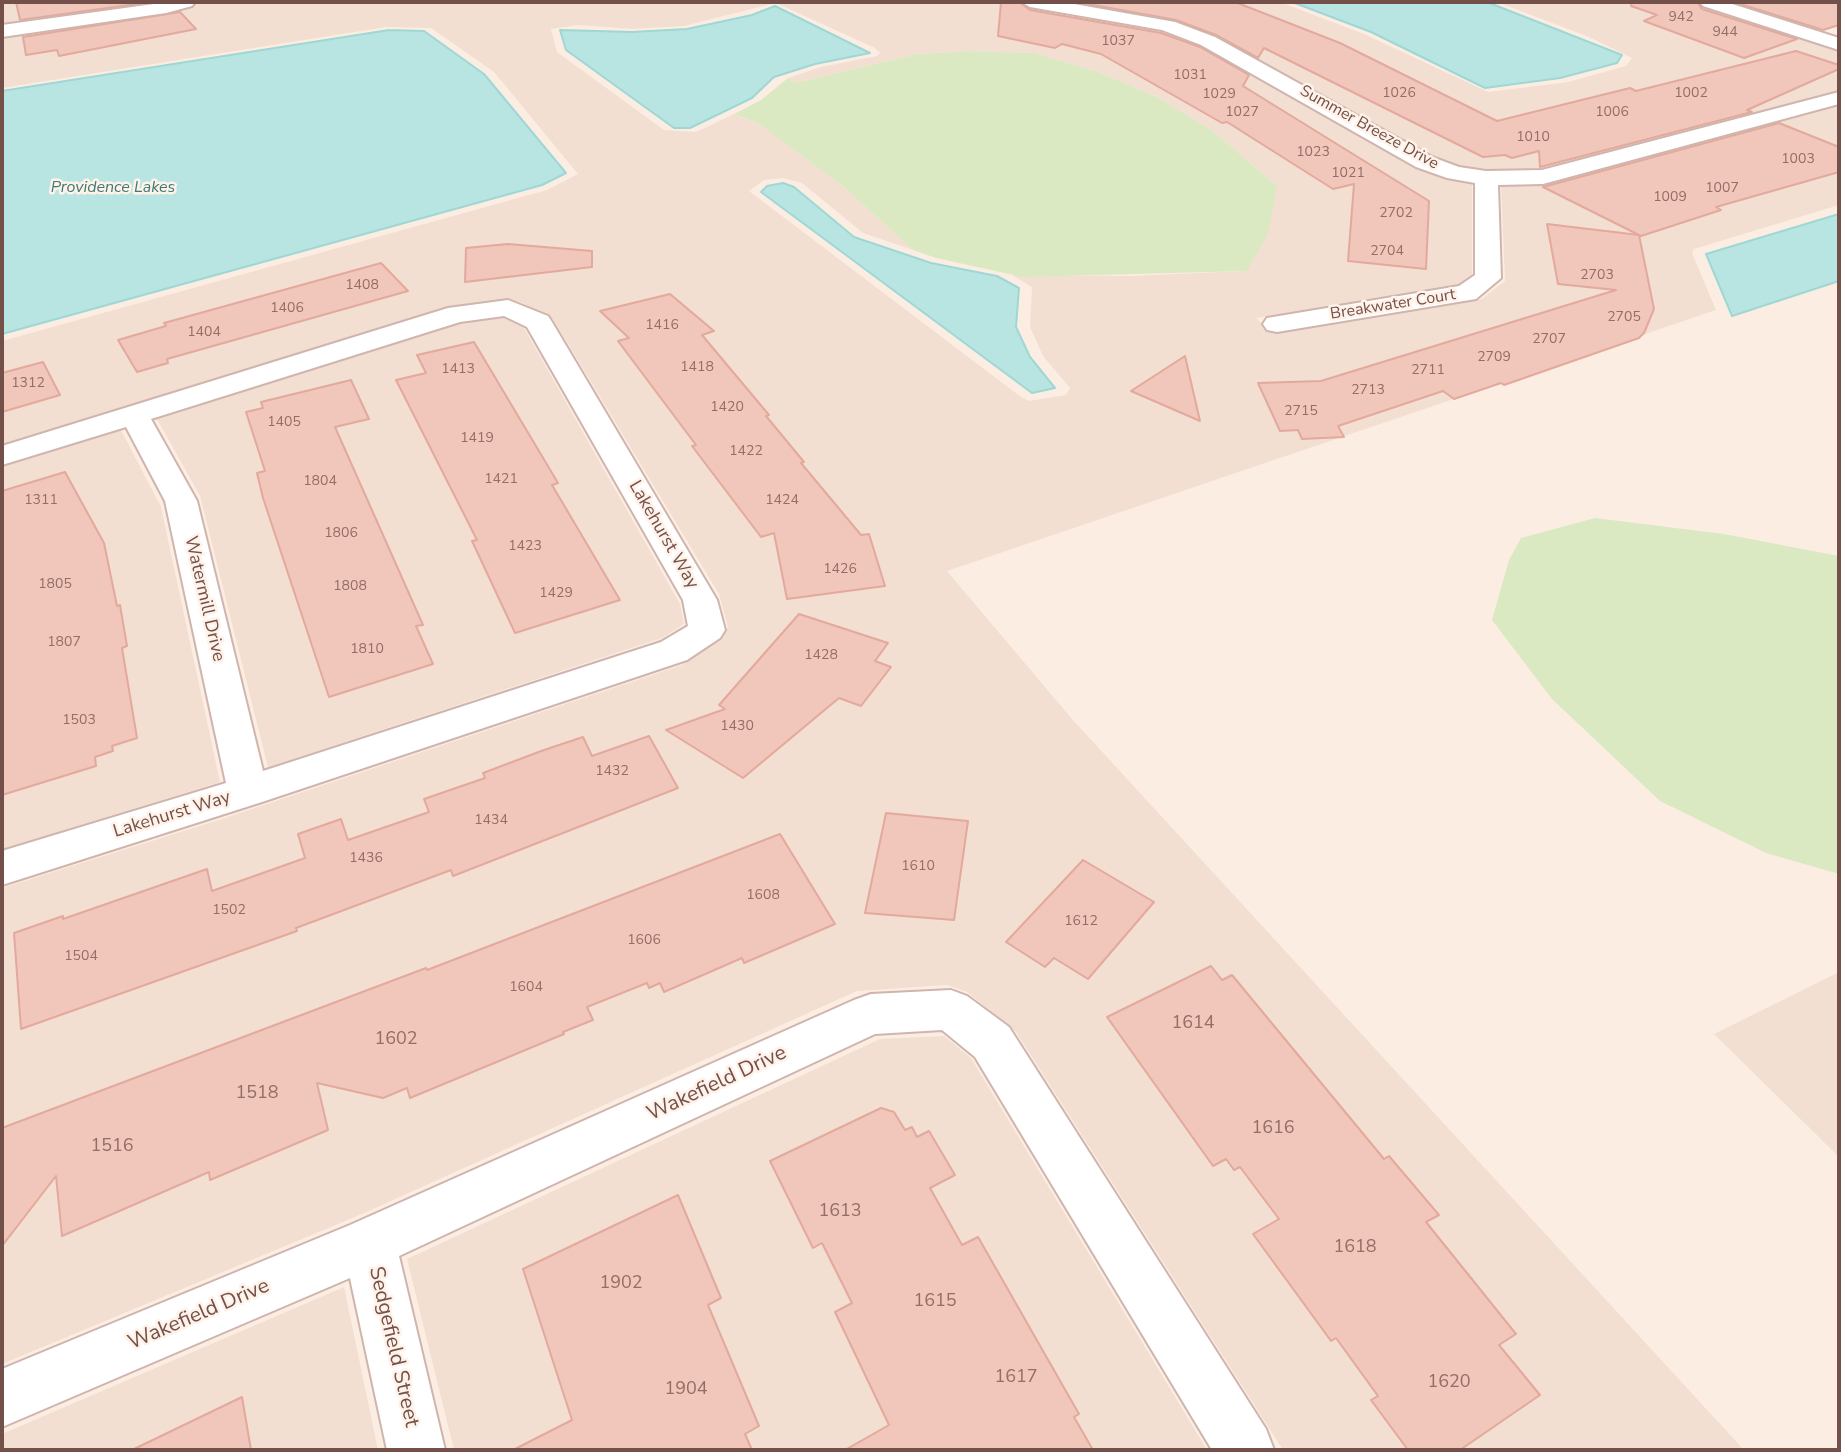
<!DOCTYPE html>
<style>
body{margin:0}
#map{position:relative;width:1841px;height:1452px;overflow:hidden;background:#fcede3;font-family:"Nunito Sans",sans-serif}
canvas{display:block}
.frame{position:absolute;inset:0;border:4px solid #74504a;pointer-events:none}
</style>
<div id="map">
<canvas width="1841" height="1452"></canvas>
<div class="frame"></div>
</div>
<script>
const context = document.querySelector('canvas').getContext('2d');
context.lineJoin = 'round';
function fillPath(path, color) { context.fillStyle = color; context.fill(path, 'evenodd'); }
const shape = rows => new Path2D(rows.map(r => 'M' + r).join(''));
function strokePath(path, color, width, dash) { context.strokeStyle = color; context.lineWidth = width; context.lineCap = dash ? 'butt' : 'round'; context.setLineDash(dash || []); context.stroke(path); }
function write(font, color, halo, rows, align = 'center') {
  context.font = font + ' "Nunito Sans",sans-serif'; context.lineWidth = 5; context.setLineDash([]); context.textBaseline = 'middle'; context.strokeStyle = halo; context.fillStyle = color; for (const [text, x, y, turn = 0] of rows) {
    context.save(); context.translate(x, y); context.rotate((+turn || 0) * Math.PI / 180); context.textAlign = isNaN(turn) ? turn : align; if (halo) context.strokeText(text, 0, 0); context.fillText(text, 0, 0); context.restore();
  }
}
fillPath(shape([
 [2,2,173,2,2,27],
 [199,2,1012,2,1162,29,1201,43,1472,181,1472,274,1455,286,1256,318,1273,334,1482,299,1505,281,1501,184,1554,182,1839,106,1839,205,1694,249,1692,253,1716,310,947,571,1072,719,1744,1450,1283,1450,1016,1032,967,992,947,985,857,991,362,1214,2,1364,2,888,228,817,682,665,721,640,728,627,719,594,553,319,520,302,507,300,451,307,2,446,2,341,547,190,578,174,494,72,431,28,386,27,2,88,2,34,168,12],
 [776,3,875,48,880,53,877,56,821,67,788,78,796,83,917,54,969,51,1034,53,1098,72,1159,98,1213,131,1277,186,1246,271,1131,276,1012,275,1032,287,1030,327,1043,356,1070,388,1066,395,1029,401,1021,397,749,191,764,180,782,178,802,183,863,233,913,250,844,187,756,122,734,114,696,132,664,130,557,52,551,29,579,25,632,29,684,26],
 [1050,2,1280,2,1364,34,1488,92,1568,82,1626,66,1632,58,1589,37,1497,2,1697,2,1839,49,1839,91,1534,171,1483,172,1459,168,1433,159,1241,50,1215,38,1141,16],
 [502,317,524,328,680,604,684,624,662,638,268,767,200,496,157,419,461,322],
 [121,430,161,507,220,782,2,849,2,467],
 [1839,972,1839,1157,1714,1034],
 [944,1036,971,1058,1207,1450,454,1450,407,1259,880,1039],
 [344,1287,378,1450,2,1450,2,1434]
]), '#f3ded2');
fillPath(shape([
 [969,51,1034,53,1098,72,1159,98,1213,131,1277,186,1268,233,1247,271,1023,277,936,258,913,250,844,187,756,122,734,114,761,100,788,78,796,83,917,54],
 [1595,518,1724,534,1839,556,1839,874,1766,853,1660,801,1552,699,1492,620,1509,560,1521,538]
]), '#dae9c2');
const water = shape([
 [1292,2,1487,2,1622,55,1617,63,1560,78,1485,88,1371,32,1292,2],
 [775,6,870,53,815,64,774,77,752,98,690,128,674,128,566,50,560,30,632,32,687,29,752,15,775,6],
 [389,30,424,31,484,74,566,173,542,185,2,334,2,91,389,30],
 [783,183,794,187,854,237,931,263,997,276,1019,288,1016,327,1030,357,1055,388,1032,393,761,192,767,186,783,183],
 [1839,214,1839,281,1732,316,1706,254,1839,214]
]);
fillPath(water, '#b8e5e2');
strokePath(water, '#9fd7d4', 2);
const building = shape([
 [16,2,151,2,20,20,16,2],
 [1001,2,1019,2,1030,10,1161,33,1200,47,1249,75,1243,86,1429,201,1426,269,1348,261,1354,184,1333,189,1227,122,1222,123,1101,54,1062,44,1055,48,998,36,1001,2],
 [1077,2,1235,2,1340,43,1497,121,1630,88,1636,91,1796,51,1839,65,1839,69,1747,110,1752,112,1540,167,1539,151,1512,158,1505,155,1483,157,1264,48,1258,58,1216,35,1176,20,1077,2],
 [1632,2,1697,2,1702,9,1797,39,1744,58,1644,21,1657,15,1631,6,1632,2],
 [1734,2,1839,2,1839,25,1823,30,1734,2],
 [180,12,196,29,59,56,57,50,26,55,23,37,180,12],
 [1779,123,1839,147,1839,172,1716,207,1721,210,1641,236,1543,187,1779,123],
 [1547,224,1639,235,1654,309,1644,333,1639,338,1504,385,1501,383,1454,399,1443,391,1338,426,1344,437,1302,439,1298,430,1280,431,1258,383,1321,381,1616,290,1558,284,1547,224],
 [508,244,592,251,592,267,465,282,466,248,508,244],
 [381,263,408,291,167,359,168,363,137,372,118,340,166,326,164,323,381,263],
 [670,294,714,331,702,335,769,415,766,416,804,462,801,463,861,535,869,534,885,586,787,599,774,533,761,537,692,446,696,445,618,341,629,338,600,311,670,294],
 [474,342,558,483,552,485,620,600,515,633,472,541,477,540,396,380,426,373,417,355,474,342],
 [1185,356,1200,421,1131,391,1185,356],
 [43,362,60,395,2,412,2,373,43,362],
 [351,380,369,419,335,427,423,625,416,626,433,664,329,697,263,498,257,473,265,471,246,412,263,408,261,402,351,380],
 [65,472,104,543,117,606,120,605,127,646,122,648,137,738,112,746,113,751,95,757,96,766,2,795,2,491,65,472],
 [799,614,888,643,875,661,891,667,861,706,839,698,743,778,666,730,725,709,719,705,799,614],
 [649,736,678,788,453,876,451,870,296,928,297,931,21,1029,14,933,63,916,63,919,207,869,212,891,305,858,298,834,341,819,348,840,429,812,424,799,485,778,483,773,544,750,583,737,592,756,649,736],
 [886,813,968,821,954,920,865,913,886,813],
 [780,834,835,924,744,963,742,958,664,992,660,983,649,988,647,983,587,1007,593,1020,563,1032,564,1034,410,1098,407,1088,383,1098,317,1083,328,1130,210,1180,209,1172,62,1236,56,1176,2,1246,2,1128,426,968,427,970,780,834],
 [1083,860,1154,902,1088,979,1054,958,1045,967,1006,942,1083,860],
 [1211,966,1222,980,1232,975,1384,1159,1389,1156,1439,1215,1426,1222,1516,1334,1499,1345,1540,1395,1460,1450,1408,1450,1371,1400,1378,1396,1336,1338,1331,1341,1253,1234,1279,1219,1240,1167,1234,1170,1226,1159,1213,1166,1107,1017,1211,966],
 [881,1108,894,1112,905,1130,912,1127,917,1137,929,1131,955,1175,930,1188,962,1245,978,1237,1079,1414,1074,1417,1093,1450,845,1450,889,1425,835,1312,852,1303,822,1243,813,1248,770,1161,881,1108],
 [678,1195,721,1298,708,1305,759,1426,745,1434,752,1450,513,1450,572,1420,523,1269,678,1195],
 [242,1397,251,1450,132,1450,242,1397]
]);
fillPath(building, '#f1c6bb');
strokePath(building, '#e3a99c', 2);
const street = shape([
 [168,2,195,2,192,6,166,13,2,37,2,25,168,2],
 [1021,2,1063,2,1175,22,1215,37,1432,157,1459,167,1486,171,1542,170,1839,92,1839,104,1543,184,1498,185,1501,278,1476,299,1277,332,1267,330,1263,324,1267,318,1459,286,1475,275,1475,183,1447,178,1416,167,1201,45,1162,30,1030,7,1021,2],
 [1700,2,1726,2,1839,38,1839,50,1703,6,1700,2],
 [508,300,548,316,552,322,717,600,725,630,720,638,687,660,262,802,2,885,2,851,226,783,165,501,126,427,2,465,2,446,448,308,508,300],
 [504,316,527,327,683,600,688,626,661,642,263,771,197,501,151,419,460,322,504,316],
 [951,990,967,996,1009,1027,1266,1429,1274,1450,1212,1450,975,1057,942,1030,875,1034,399,1256,445,1450,387,1450,350,1278,2,1427,2,1369,350,1225,854,1000,871,994,951,990]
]);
strokePath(street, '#cfb5ad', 4);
fillPath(street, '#fff');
write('14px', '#936e66', null, [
 ["942",1681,18],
 ["944",1725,33],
 ["1037",1118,42],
 ["1031",1190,76],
 ["1026",1399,94],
 ["1002",1691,94],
 ["1029",1219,95],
 ["1027",1242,113],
 ["1006",1612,113],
 ["1010",1533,138],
 ["1023",1313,153],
 ["1003",1798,160],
 ["1021",1348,174],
 ["1007",1722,189],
 ["1009",1670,198],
 ["2702",1396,214],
 ["2704",1387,252],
 ["2703",1597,276],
 ["1408",362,286],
 ["1406",287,309],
 ["2705",1624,318],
 ["1416",662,326],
 ["1404",204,333],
 ["2707",1549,340],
 ["2709",1494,358],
 ["1418",697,368],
 ["1413",458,370],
 ["2711",1428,371],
 ["1312",28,384],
 ["2713",1368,391],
 ["1420",727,408],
 ["2715",1301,412],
 ["1405",284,423],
 ["1419",477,439],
 ["1422",746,452],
 ["1421",501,480],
 ["1804",320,482],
 ["1311",41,501],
 ["1424",782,501],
 ["1806",341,534],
 ["1423",525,547],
 ["1426",840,570],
 ["1805",55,585],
 ["1808",350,587],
 ["1429",556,594],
 ["1807",64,643],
 ["1810",367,650],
 ["1428",821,656],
 ["1503",79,721],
 ["1430",737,727],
 ["1432",612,772],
 ["1434",491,821],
 ["1436",366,859],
 ["1610",918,867],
 ["1608",763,896],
 ["1502",229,911],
 ["1612",1081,922],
 ["1606",644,941],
 ["1504",81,957],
 ["1604",526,988]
]);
write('16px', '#74504a', '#fff2e9', [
 ["Summer Breeze Drive",1369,128,29],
 ["Breakwater Court",1393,305,-9]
]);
write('italic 16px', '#3e7977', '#fff2e9', [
 ["Providence Lakes",113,188]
]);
write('18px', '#74504a', '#fff2e9', [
 ["Lakehurst Way",663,535,60],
 ["Watermill Drive",204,599,77],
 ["Lakehurst Way",172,815,-17]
]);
write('18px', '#936e66', null, [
 ["1614",1193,1024],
 ["1602",396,1040],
 ["1518",257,1094],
 ["1616",1273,1129],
 ["1516",112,1147],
 ["1613",840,1212],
 ["1618",1355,1248],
 ["1902",621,1284],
 ["1615",935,1302],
 ["1617",1016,1378],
 ["1620",1449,1383],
 ["1904",686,1390]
]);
write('21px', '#74504a', '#fff2e9', [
 ["Wakefield Drive",717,1084,-25],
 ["Wakefield Drive",199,1315,-23],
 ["Sedgefield Street",393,1347,77]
]);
</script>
